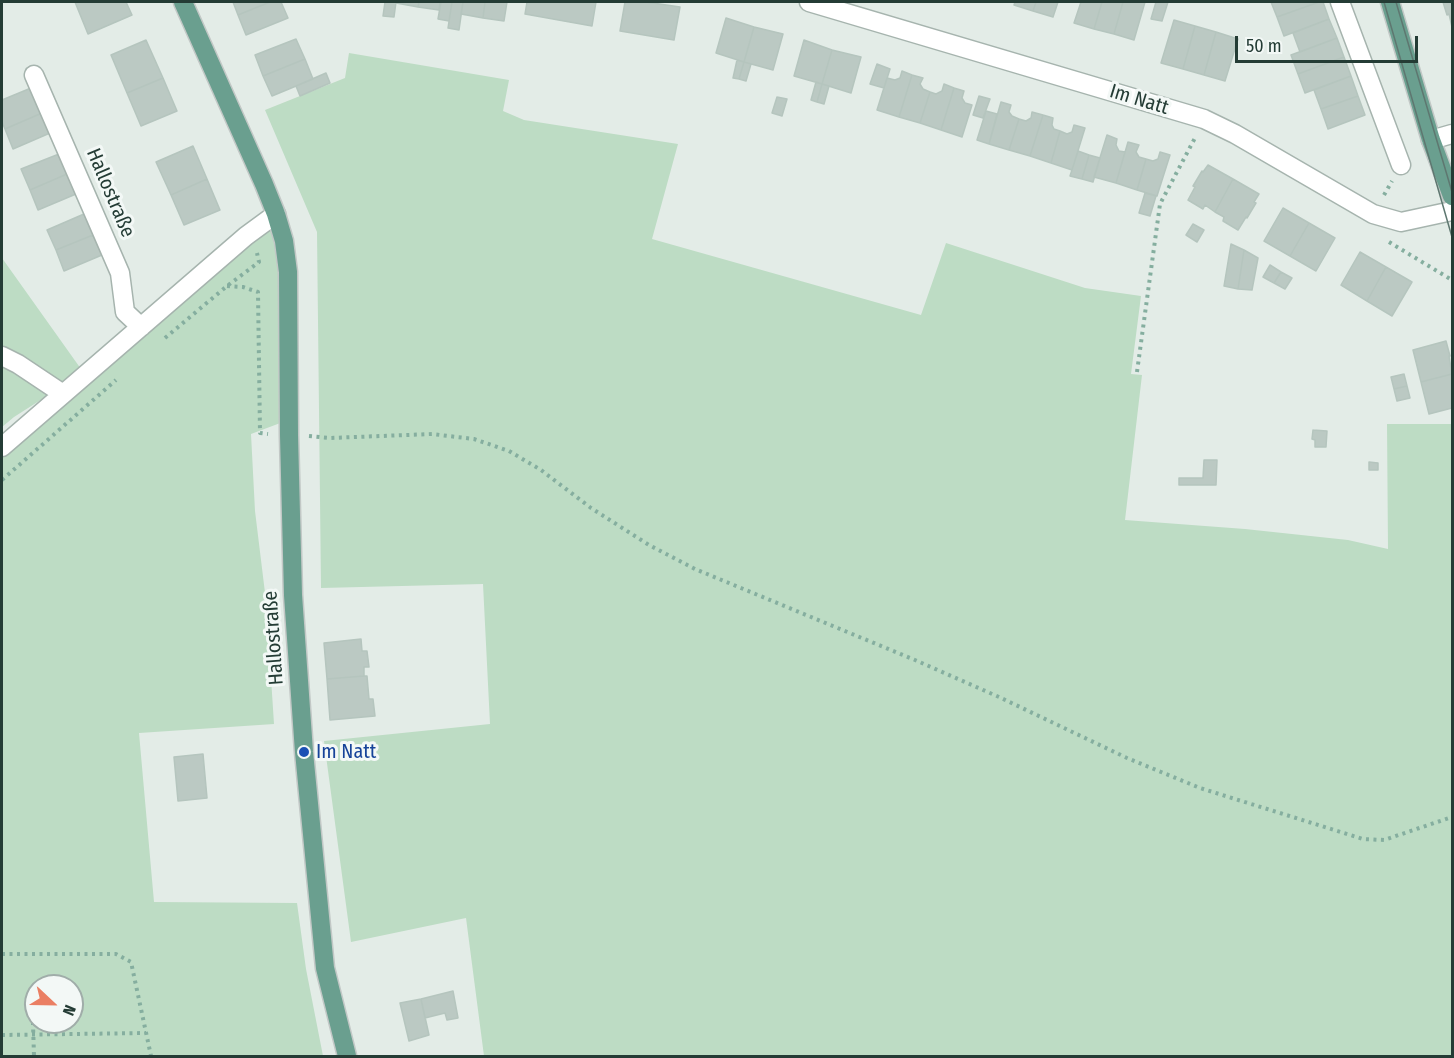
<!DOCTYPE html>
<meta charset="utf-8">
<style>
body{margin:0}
#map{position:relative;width:1454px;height:1058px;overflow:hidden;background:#e3ece7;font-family:"Fira Sans Condensed",sans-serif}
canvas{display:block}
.frame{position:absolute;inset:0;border:3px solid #243c35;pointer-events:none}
.north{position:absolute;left:24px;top:974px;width:60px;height:60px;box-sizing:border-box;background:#f3f8f6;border:2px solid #a0ada9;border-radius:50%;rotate:112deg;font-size:16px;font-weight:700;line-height:24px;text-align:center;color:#243c35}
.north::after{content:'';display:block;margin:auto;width:21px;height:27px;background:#ea7f63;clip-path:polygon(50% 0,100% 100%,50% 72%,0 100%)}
.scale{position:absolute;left:1235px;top:36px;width:183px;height:27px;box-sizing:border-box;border:3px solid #243c35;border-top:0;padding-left:8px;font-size:18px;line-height:21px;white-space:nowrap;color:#243c35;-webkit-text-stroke:4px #f3f8f6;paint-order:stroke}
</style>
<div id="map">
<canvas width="1454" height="1058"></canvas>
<div class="frame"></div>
<div class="north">N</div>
<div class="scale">50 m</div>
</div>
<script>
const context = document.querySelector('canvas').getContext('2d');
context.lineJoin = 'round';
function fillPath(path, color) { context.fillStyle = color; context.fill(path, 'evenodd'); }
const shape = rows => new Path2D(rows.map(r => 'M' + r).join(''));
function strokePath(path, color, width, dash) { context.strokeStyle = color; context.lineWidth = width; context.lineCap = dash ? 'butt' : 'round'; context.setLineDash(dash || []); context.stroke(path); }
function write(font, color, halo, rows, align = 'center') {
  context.font = font + ' "Fira Sans Condensed",sans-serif'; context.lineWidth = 6; context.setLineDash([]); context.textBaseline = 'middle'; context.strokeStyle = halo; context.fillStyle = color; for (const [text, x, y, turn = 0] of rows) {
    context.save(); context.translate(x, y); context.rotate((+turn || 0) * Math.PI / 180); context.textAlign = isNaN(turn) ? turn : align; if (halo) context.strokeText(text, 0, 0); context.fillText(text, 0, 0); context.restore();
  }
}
fillPath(shape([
 [349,53,509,80,503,111,524,120,678,144,652,239,921,315,946,243,1085,288,1141,296,1131,374,1142,375,1125,520,1245,529,1348,540,1388,549,1387,424,1452,424,1452,1056,484,1056,466,918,351,942,324,741,490,724,483,584,321,588,317,232,265,110,345,78],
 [271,222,280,252,283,422,251,434,255,511,266,601,274,724,139,733,154,902,297,903,306,969,323,1056,2,1056,2,456],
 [36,986,72,986,72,1022,36,1022],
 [2,258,81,369,61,387,14,417,2,427]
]), '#bddcc4');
const building = shape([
 [75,2,126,2,132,15,88,34,75,2],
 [233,2,270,2,238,15,233,2],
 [270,2,281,2,288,18,246,35,238,15,270,2],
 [385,2,396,2,394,17,383,16,385,2],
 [396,2,419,2,418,7,396,3,396,2],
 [419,2,440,2,439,10,418,7,419,2],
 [441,2,452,2,449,21,438,19,441,2],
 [452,2,463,2,459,30,448,28,452,2],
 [463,2,485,2,483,18,461,14,463,2],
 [485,2,507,2,504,21,483,18,485,2],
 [527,2,596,2,592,26,525,14,527,2],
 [625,2,646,2,680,7,674,40,620,31,625,2],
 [1015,2,1036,2,1033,11,1014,5,1015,2],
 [1036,2,1058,2,1053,17,1033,11,1036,2],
 [1081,2,1102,2,1094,29,1074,23,1081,2],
 [1102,2,1123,2,1114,34,1094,29,1102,2],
 [1123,2,1145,2,1134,40,1114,34,1123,2],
 [1156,2,1168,2,1162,21,1151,19,1156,2],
 [1271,2,1319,2,1277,17,1271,2],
 [1319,2,1323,2,1329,19,1284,36,1277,17,1319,2],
 [1443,2,1452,2,1452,27,1449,14,1447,15,1443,2],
 [726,18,754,27,744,62,716,53,726,18],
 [1329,19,1337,38,1300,52,1293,33,1329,19],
 [1174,20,1195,26,1183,69,1161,63,1174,20],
 [1195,26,1216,32,1204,75,1183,69,1195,26],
 [754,27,783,34,773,70,744,62,754,27],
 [1216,32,1238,39,1225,81,1204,75,1216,32],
 [1337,38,1344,57,1298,74,1291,55,1337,38],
 [296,39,305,59,263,76,255,55,296,39],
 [146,40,163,78,127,93,111,55,146,40],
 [804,40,832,50,822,84,794,76,804,40],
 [832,50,861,57,851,93,822,84,832,50],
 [1344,57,1351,76,1305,93,1298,74,1344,57],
 [305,59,313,79,272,96,263,76,305,59],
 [737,60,744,62,739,79,733,78,737,60],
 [744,62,751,64,746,81,739,79,744,62],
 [877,64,890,69,884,88,870,84,877,64],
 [902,71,912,75,899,117,877,110,887,78,895,80,900,78,902,71],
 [326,73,330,83,300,96,296,86,326,73],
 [912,75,923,78,920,84,923,89,930,92,920,123,899,117,912,75],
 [1351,76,1358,96,1321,109,1314,90,1351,76],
 [163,78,177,111,141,126,127,93,163,78],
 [816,82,822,84,817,102,811,100,816,82],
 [822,84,829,86,824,104,817,102,822,84],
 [944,84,954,88,941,130,920,123,930,92,936,94,942,91,944,84],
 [31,88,42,113,5,129,2,122,2,100,31,88],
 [954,88,964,91,962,98,965,103,972,105,962,137,941,130,954,88],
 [979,96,990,99,983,118,973,115,979,96],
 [1358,96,1365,115,1328,129,1321,109,1358,96],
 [777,97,787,99,782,116,772,113,777,97],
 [1001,102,1011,105,1009,112,1012,116,1019,119,1009,150,989,144,1001,102],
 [986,111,997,114,989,144,977,140,986,111],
 [1032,112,1043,115,1030,156,1009,150,1019,119,1026,121,1031,118,1032,112],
 [42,113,50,133,13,149,5,129,42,113],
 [1043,115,1053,118,1052,125,1054,129,1060,131,1051,163,1030,156,1043,115],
 [1074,125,1085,128,1072,170,1051,163,1060,131,1067,134,1072,132,1074,125],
 [1107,135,1117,139,1116,145,1119,151,1125,152,1116,183,1094,177,1107,135],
 [1128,142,1139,145,1136,152,1139,157,1146,159,1137,190,1116,183,1128,142],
 [193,146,207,179,171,195,156,162,193,146],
 [1078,151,1089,155,1082,179,1070,176,1078,151],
 [1160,152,1170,155,1157,196,1137,190,1146,159,1153,161,1158,159,1160,152],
 [59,154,67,174,30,190,21,169,59,154],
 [1089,155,1100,158,1093,182,1082,179,1089,155],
 [1208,165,1233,179,1215,212,1205,205,1203,209,1188,200,1195,187,1193,186,1202,171,1203,172,1208,165],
 [67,174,76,194,38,210,30,190,67,174],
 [207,179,220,210,184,225,171,195,207,179],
 [1233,179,1259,194,1254,202,1256,203,1247,218,1246,217,1238,230,1223,221,1224,217,1215,212,1233,179],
 [1145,193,1156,196,1150,216,1139,213,1145,193],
 [1283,208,1309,223,1290,256,1264,241,1283,208],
 [84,214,93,235,56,250,47,230,84,214],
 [1309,223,1335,238,1316,271,1290,256,1309,223],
 [1193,224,1204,230,1197,242,1186,235,1193,224],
 [93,235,102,255,64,271,56,250,93,235],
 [1231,244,1244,250,1238,289,1224,286,1231,244],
 [1244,250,1258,258,1252,290,1238,289,1244,250],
 [1360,252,1386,267,1367,301,1341,285,1360,252],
 [1270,265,1281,272,1274,283,1263,277,1270,265],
 [1386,267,1412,282,1392,316,1367,301,1386,267],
 [1281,272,1292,278,1285,289,1274,283,1281,272],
 [1446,341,1450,356,1449,356,1452,374,1421,382,1413,350,1446,341],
 [1404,374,1407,386,1394,389,1391,377,1404,374],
 [1452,374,1452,408,1429,414,1421,382,1452,374],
 [1407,386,1410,398,1397,401,1394,389,1407,386],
 [1313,430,1327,431,1326,447,1315,447,1315,440,1312,439,1313,430],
 [1204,460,1217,460,1216,485,1179,485,1179,478,1203,478,1204,460],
 [1369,462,1378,463,1378,470,1369,470,1369,462],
 [361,639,362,651,367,651,369,667,364,667,364,676,327,679,324,643,361,639],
 [364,676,367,676,369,699,373,699,375,716,330,720,327,679,364,676],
 [203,754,207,798,178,801,174,757,203,754],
 [453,991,458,1018,447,1020,445,1013,425,1018,421,999,453,991],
 [421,999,429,1035,409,1041,400,1003,421,999]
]);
fillPath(building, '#bbc9c3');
strokePath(building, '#b5c5be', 1.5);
const minor = shape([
 [809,2,1204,119,1235,134,1373,214,1401,222,1452,211],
 [1340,2,1401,165],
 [34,75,120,273,125,312,141,327],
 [1431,140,1452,134],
 [2,356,18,364,63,394],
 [2,447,246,236,276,214]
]);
const major = shape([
 [183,2,264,184,276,214,284,241,288,272,289,435,293,595,304,752,325,968,347,1056],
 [1390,2,1431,140,1452,196]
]);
strokePath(minor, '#a6b4ae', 21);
strokePath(major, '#c2c8c6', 21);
strokePath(shape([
 [1384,195,1392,181],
 [1389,242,1452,280],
 [227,286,243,287,258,292,260,433,268,434],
 [165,338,227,286,259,262,257,253],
 [1137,372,1160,204,1196,136],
 [309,436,330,438,432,434,474,439,509,451,541,470,591,508,649,545,695,569,915,660,999,697,1127,758,1200,788,1363,839,1384,840,1452,817],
 [2,480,116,380],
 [2,954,116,954,131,962,151,1056],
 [32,992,34,1056],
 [2,1035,146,1033]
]), '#85ae9f', 4, [3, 4.5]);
strokePath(minor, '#fff', 18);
strokePath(major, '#6a9f8f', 18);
strokePath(shape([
 [1384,2,1452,237],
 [1396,2,1452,192]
]), '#5e7770', 1.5);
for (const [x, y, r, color] of [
 [304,752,6,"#1a4fb4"]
]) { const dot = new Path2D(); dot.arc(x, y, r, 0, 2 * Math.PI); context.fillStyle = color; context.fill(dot); strokePath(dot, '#f3f8f6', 2); }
write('20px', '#243c35', '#f3f8f6', [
 ["Im Natt",1139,100,17],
 ["Hallostraße",110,193,67],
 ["Hallostraße",274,638,-94]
]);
write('20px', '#164399', '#f3f8f6', [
 ["Im Natt",316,752]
], 'left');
</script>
